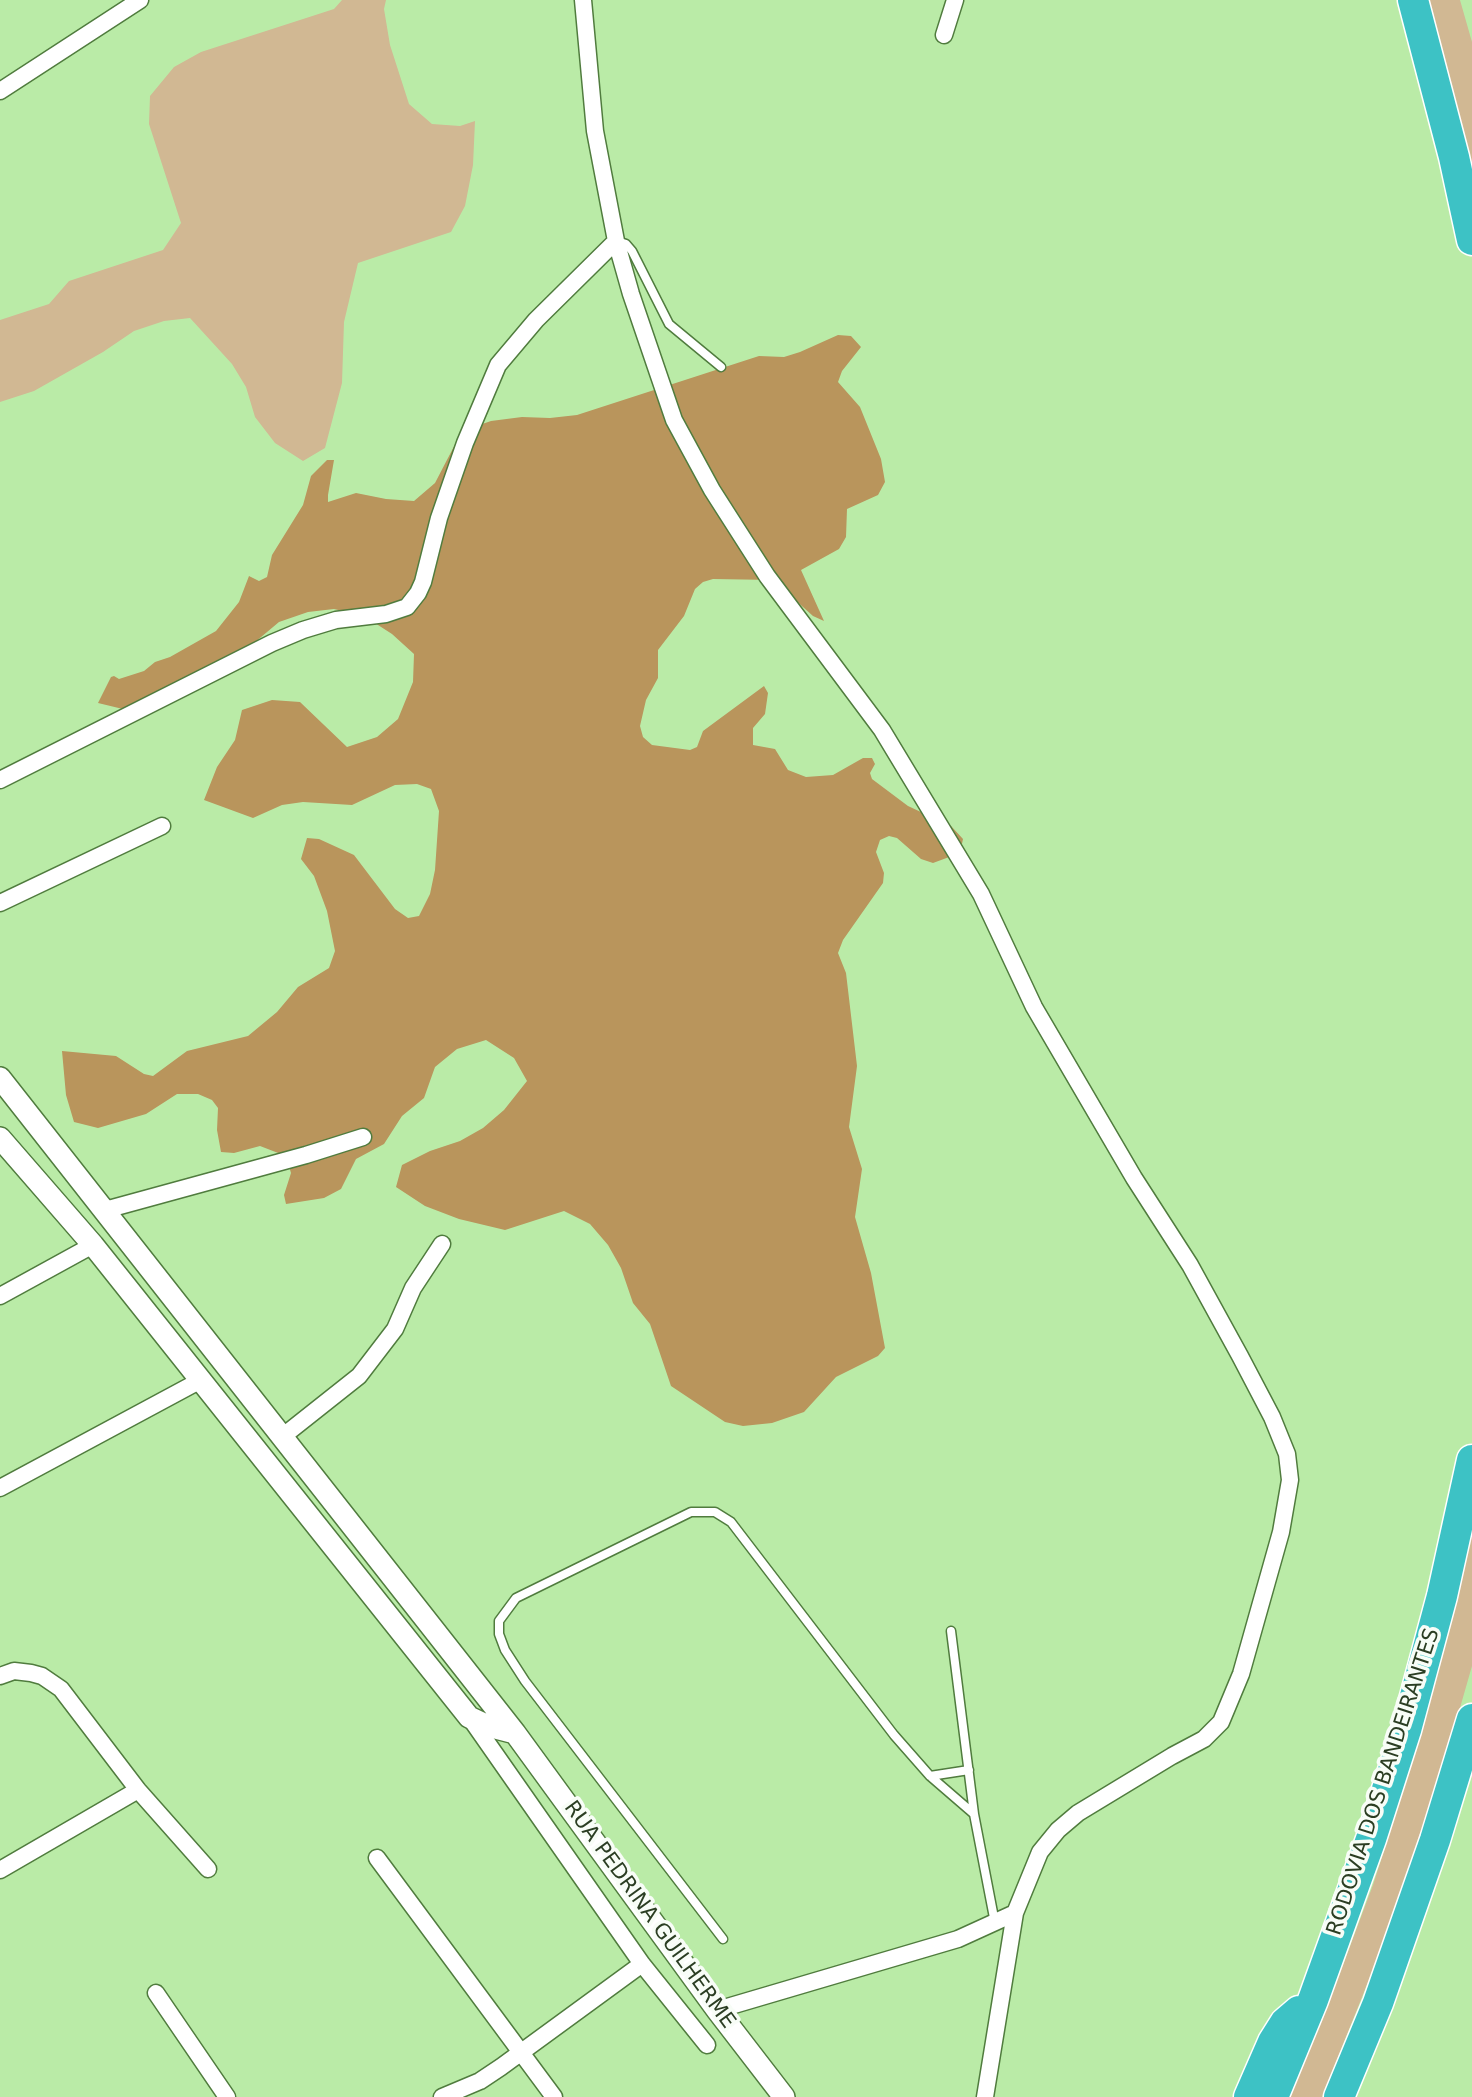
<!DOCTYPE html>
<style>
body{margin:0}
canvas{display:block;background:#baeba7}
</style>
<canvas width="1472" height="2097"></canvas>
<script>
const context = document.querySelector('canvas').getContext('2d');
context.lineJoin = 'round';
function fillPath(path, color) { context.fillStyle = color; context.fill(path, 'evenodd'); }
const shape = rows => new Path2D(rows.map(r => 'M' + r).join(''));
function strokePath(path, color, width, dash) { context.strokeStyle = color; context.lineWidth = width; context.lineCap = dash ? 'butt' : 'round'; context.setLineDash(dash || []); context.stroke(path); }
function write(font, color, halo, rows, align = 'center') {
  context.font = font + ' "DejaVu Sans",sans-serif'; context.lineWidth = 7; context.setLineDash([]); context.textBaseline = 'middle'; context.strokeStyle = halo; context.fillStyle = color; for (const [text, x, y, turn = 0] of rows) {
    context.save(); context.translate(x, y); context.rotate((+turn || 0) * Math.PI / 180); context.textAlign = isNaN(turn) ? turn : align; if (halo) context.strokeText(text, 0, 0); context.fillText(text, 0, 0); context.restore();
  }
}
fillPath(shape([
 [342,0,386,0,384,9,390,45,409,104,432,124,460,126,475,121,473,165,465,206,451,232,358,263,344,322,342,383,325,448,303,461,275,443,255,417,246,387,232,364,190,318,164,321,134,331,103,352,34,391,0,402,0,320,49,304,69,281,163,250,181,223,149,124,150,96,174,67,201,52,334,9],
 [1429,0,1460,0,1472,42,1472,170],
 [1472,1533,1472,1666,1425,1830,1386,1937,1322,2097,1289,2097,1323,2018,1373,1885,1409,1772,1448,1636]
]), '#d1b893');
fillPath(shape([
 [838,335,851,336,861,347,842,371,838,382,860,407,881,459,885,482,878,495,847,509,846,537,839,549,801,570,824,621,813,616,773,580,713,579,703,582,695,589,684,616,658,650,658,678,646,700,640,726,643,737,652,745,690,750,697,747,703,731,764,686,768,693,765,714,753,728,753,745,775,749,788,770,806,777,833,775,863,758,872,758,875,764,870,773,872,779,908,806,951,826,963,839,960,853,933,863,921,859,897,838,889,836,880,840,876,852,884,873,883,883,843,940,838,953,846,973,857,1066,849,1127,862,1169,855,1217,871,1273,885,1348,878,1356,836,1377,804,1412,772,1423,743,1426,725,1422,671,1386,650,1324,633,1303,621,1268,608,1245,590,1224,564,1211,505,1230,459,1219,425,1206,396,1187,402,1165,430,1151,460,1141,483,1128,504,1110,527,1081,514,1058,486,1040,457,1049,435,1067,424,1098,402,1116,384,1144,356,1159,341,1189,324,1198,286,1204,284,1195,291,1173,286,1156,260,1146,234,1153,221,1152,217,1130,218,1108,212,1100,198,1094,177,1094,146,1114,98,1128,74,1122,66,1095,62,1051,116,1056,144,1074,153,1076,187,1051,248,1036,277,1012,298,987,329,968,335,951,327,911,314,876,301,859,307,838,319,839,354,855,395,909,408,918,419,916,430,894,435,870,439,811,431,789,417,784,395,785,352,805,303,802,282,805,253,818,204,800,217,767,235,740,242,710,272,700,300,702,347,747,377,737,398,719,413,682,414,654,392,634,364,616,334,609,308,612,279,622,236,658,216,680,127,710,98,703,111,677,114,676,119,679,144,671,155,662,170,657,216,631,239,602,249,576,259,581,267,577,272,555,303,505,311,476,327,460,334,460,328,495,328,502,356,493,386,499,414,501,435,483,462,431,491,421,522,417,550,418,577,415,759,356,784,357,800,352]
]), '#b9955c');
const service = shape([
 [617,241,626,244,632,251,669,324,721,367],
 [951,1631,974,1814],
 [930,1776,969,1770],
 [723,1939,525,1681,505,1650,499,1634,499,1621,516,1598,691,1512,715,1512,731,1522,894,1735,930,1776,974,1814,995,1923]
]);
const minor = shape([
 [583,0,595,131,616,241,631,294,674,420,712,490,767,576,882,730,981,894,1034,1007,1134,1178,1190,1265,1240,1356,1272,1417,1287,1454,1290,1480,1281,1532,1241,1674,1221,1722,1204,1739,1172,1756,1078,1813,1058,1830,1040,1852,1015,1913,958,1939,717,2010],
 [944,35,955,0],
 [0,91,140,0],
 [0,780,272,643,303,630,336,620,386,614,407,607,418,593,423,582,439,518,465,443,498,365,536,320,616,241],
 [0,903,162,826],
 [105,1210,306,1155,363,1137],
 [0,1296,93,1245],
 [282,1437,359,1376,395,1329,413,1288,442,1244],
 [0,1488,201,1380],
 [0,1676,14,1671,31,1673,42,1676,61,1689,138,1790,208,1869],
 [470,1718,642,1964,707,2045],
 [377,1858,554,2097],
 [0,1870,138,1790],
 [156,1993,227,2097],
 [442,2097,480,2081,501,2067,642,1964],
 [985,2097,1015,1913]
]);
const tertiary = shape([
 [0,1078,515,1733,717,2010,784,2097],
 [0,1138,93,1245,469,1717,488,1726,515,1733]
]);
const motorway = shape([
 [1413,0,1454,157,1472,240],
 [1249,2097,1273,2042,1285,2023,1299,2011],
 [1273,2097,1313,2000,1371,1839,1406,1730,1442,1596,1472,1460],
 [1339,2097,1378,2003,1435,1840,1472,1719]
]);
strokePath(service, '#507c3e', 11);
strokePath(minor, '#507c3e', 19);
strokePath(tertiary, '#507c3e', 24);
strokePath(motorway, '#fff', 33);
strokePath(service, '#fff', 8);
strokePath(minor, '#fff', 16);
strokePath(tertiary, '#fff', 21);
strokePath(motorway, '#3dc2c5', 30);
write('21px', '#2b3e23', '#f8fdf7', [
 ["RODOVIA DOS BANDEIRANTES",1384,1782,-72],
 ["RUA PEDRINA GUILHERME",649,1915,54]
]);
</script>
